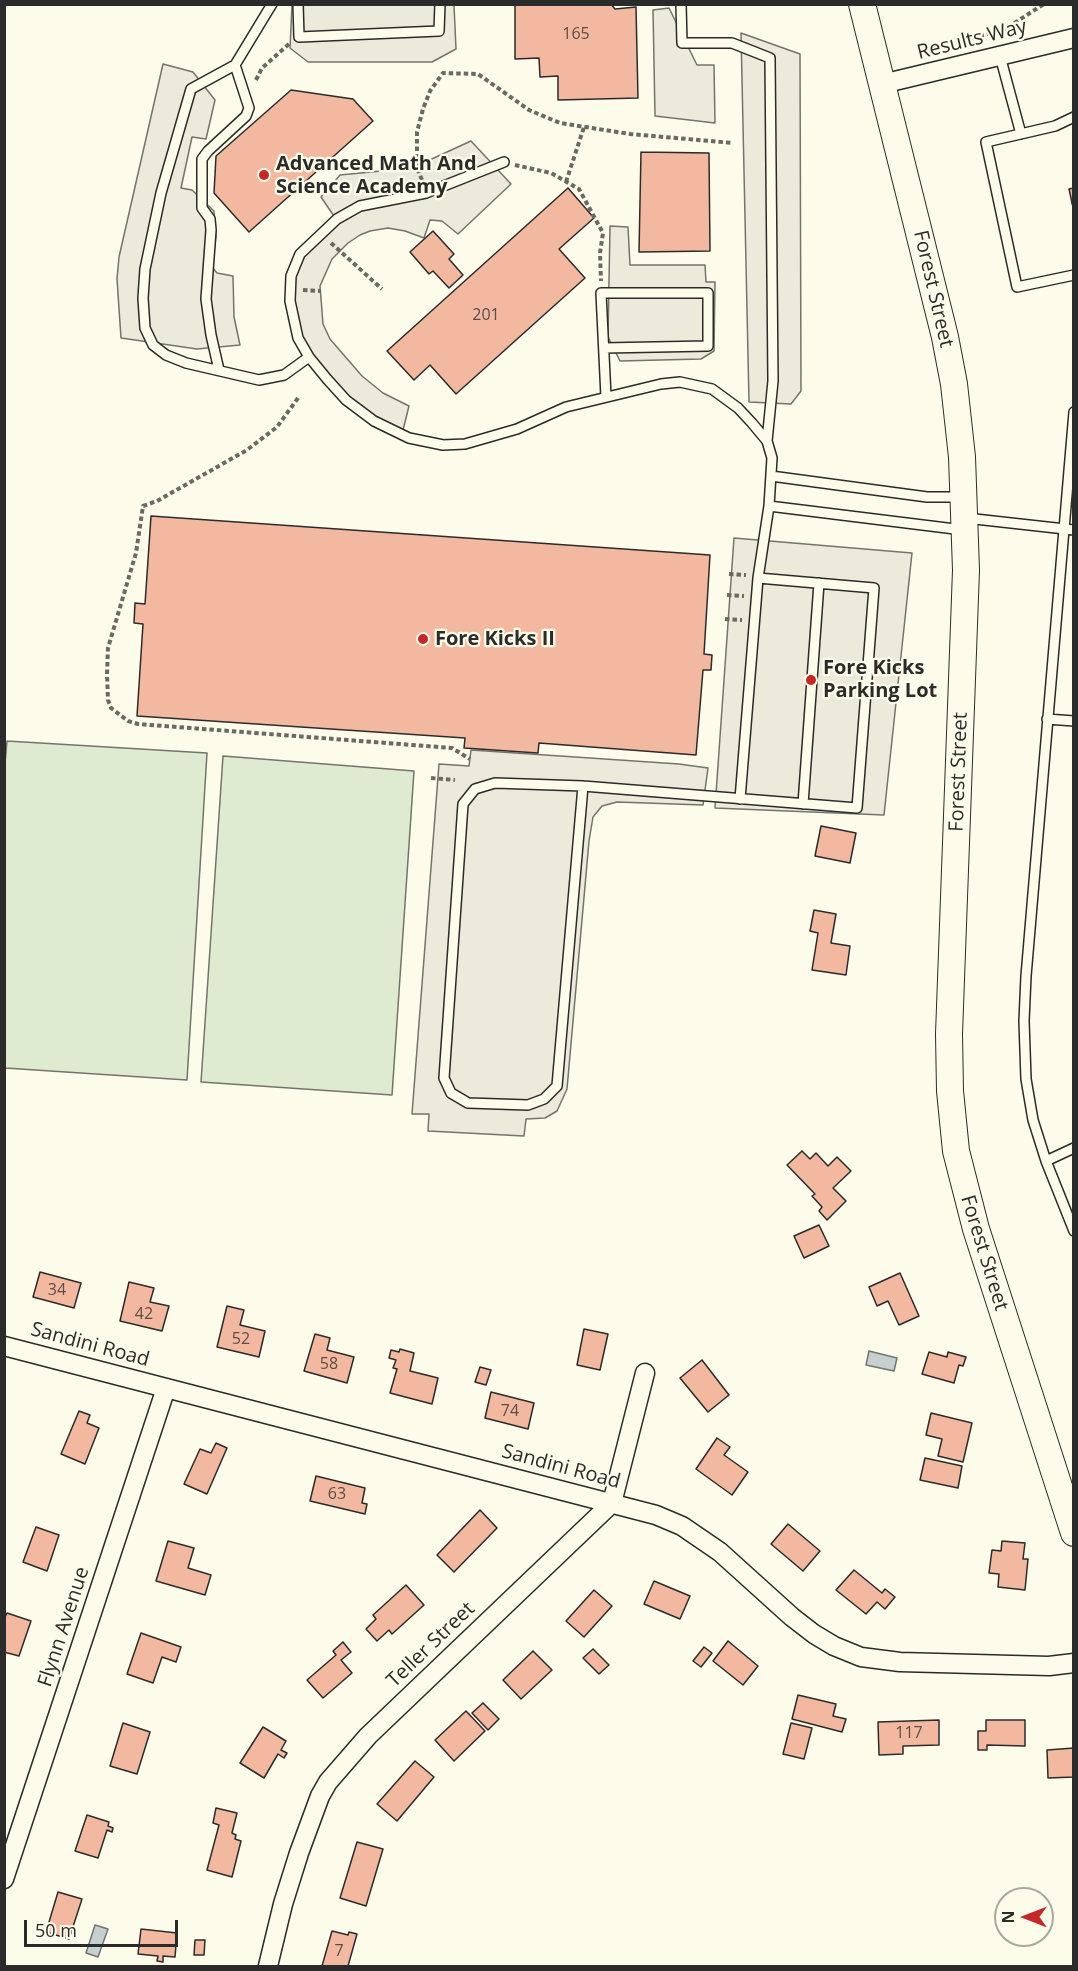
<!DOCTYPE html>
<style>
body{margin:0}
#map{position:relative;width:1078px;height:1971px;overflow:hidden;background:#fdfbea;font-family:"Open Sans",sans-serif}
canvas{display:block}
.frame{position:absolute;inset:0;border:6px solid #2b2b2b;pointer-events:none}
.north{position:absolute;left:994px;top:1887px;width:60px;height:60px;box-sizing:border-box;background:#fdfbea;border:2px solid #a9a89e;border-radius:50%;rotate:270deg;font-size:16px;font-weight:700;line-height:24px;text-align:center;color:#2b2b2b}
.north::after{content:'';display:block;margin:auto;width:21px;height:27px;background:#c62828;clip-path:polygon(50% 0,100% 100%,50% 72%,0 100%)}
.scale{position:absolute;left:24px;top:1920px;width:154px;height:27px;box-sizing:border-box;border:3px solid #2b2b2b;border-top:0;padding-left:8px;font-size:18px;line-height:21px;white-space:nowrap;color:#2b2b2b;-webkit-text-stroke:4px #fdfbea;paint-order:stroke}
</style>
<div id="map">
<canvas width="1078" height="1971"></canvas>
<div class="frame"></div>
<div class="north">N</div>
<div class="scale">50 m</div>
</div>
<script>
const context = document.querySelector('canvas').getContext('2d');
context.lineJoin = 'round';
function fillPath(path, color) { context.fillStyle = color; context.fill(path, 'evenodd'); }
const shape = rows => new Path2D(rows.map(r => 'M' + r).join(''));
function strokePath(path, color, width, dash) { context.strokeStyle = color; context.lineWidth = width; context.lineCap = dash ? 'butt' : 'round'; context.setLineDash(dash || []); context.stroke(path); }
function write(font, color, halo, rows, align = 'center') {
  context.font = font + ' "Open Sans",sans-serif'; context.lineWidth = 4.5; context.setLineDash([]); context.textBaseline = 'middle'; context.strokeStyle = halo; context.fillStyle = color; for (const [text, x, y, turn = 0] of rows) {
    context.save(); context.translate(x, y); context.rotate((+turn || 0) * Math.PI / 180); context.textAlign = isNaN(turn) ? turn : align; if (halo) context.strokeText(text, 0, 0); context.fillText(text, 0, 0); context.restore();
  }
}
const green = shape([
 [7,741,207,753,187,1080,5,1068,4,776,7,741],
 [223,756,414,771,392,1095,201,1082,223,756]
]);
fillPath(green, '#deebd1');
strokePath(green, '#74746e', 1.5);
const parking = shape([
 [292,5,454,5,456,49,432,62,308,62,290,48,292,5],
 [669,8,697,65,714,65,715,123,655,116,653,10,669,8],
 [741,33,800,54,801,391,791,404,749,402,741,33],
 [163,64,193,72,215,100,206,139,192,137,181,188,192,190,214,211,216,236,212,267,217,273,233,276,234,317,240,345,197,349,121,338,117,279,119,257,163,64],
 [471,141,511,184,458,234,442,221,430,220,424,238,405,231,388,228,370,231,360,235,348,243,332,259,320,286,323,324,330,339,362,376,383,393,409,406,402,434,346,400,309,357,290,301,300,254,336,219,321,197,340,175,412,168,471,141],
 [610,226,628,227,630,265,705,265,706,282,715,282,714,351,701,359,620,361,608,337,610,226],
 [734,538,912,553,884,815,715,808,734,538],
 [471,750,679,764,708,768,703,805,617,802,602,806,593,817,589,841,567,1089,557,1111,545,1118,526,1119,524,1136,428,1131,429,1114,412,1114,439,764,469,766,471,750]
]);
fillPath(parking, '#eceadb');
strokePath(parking, '#74746e', 1.5);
const water = shape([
 [869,1351,897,1358,894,1371,866,1365,869,1351],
 [95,1925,108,1929,98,1957,86,1953,95,1925]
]);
fillPath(water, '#c7d0d0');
strokePath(water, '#74746e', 1.5);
const building = shape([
 [515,4,611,4,615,9,636,7,638,98,558,100,558,76,540,77,539,58,515,59,515,4],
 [291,90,353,99,373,121,249,232,214,193,216,156,291,90],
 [641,152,709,153,710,251,639,252,641,152],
 [568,188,594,218,559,249,585,278,456,394,430,365,414,380,387,351,568,188],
 [1074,188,1074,212,1069,189,1074,188],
 [433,231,454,254,449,259,463,275,449,288,433,271,429,274,410,252,433,231],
 [151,516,710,555,704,654,712,655,711,670,703,670,696,755,539,743,538,753,464,748,465,738,137,716,143,624,134,623,135,603,145,604,151,516],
 [821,826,856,833,850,863,815,856,821,826],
 [814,910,836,914,831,943,850,946,846,975,812,970,818,933,810,931,814,910],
 [802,1151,810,1159,816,1153,828,1166,837,1157,851,1171,833,1188,846,1201,827,1220,819,1211,822,1207,812,1196,815,1194,787,1165,802,1151],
 [819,1225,829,1246,804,1258,794,1236,819,1225],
 [40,1272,81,1283,74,1308,33,1297,40,1272],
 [900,1273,919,1316,899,1325,888,1301,877,1306,869,1287,900,1273],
 [129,1282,154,1288,150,1302,169,1306,162,1331,120,1321,129,1282],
 [227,1306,244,1310,240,1325,265,1331,259,1357,217,1347,227,1306],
 [584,1329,608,1334,600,1370,577,1365,584,1329],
 [315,1334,330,1338,327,1350,354,1357,347,1383,304,1371,315,1334],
 [400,1349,414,1353,410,1371,438,1378,432,1404,390,1393,397,1369,393,1368,396,1360,389,1358,391,1350,399,1352,400,1349],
 [929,1352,947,1357,948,1352,966,1357,963,1366,959,1365,954,1383,922,1374,929,1352],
 [702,1360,729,1395,708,1412,680,1378,702,1360],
 [480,1367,491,1370,486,1385,475,1382,480,1367],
 [491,1392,534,1403,528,1429,485,1418,491,1392],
 [79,1411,90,1415,87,1423,99,1428,85,1464,61,1454,79,1411],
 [931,1413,972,1423,963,1462,938,1456,942,1439,926,1435,931,1413],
 [717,1438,730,1447,724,1455,748,1472,732,1495,696,1469,717,1438],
 [216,1443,227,1448,207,1494,184,1484,200,1449,211,1453,216,1443],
 [925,1458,962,1466,958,1488,920,1480,925,1458],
 [316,1476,365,1488,362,1503,367,1504,365,1514,310,1501,316,1476],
 [480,1510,497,1528,454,1572,437,1555,480,1510],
 [788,1524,820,1551,803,1571,771,1544,788,1524],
 [36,1527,59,1535,47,1571,23,1562,36,1527],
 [168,1541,194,1548,188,1568,211,1575,205,1595,156,1581,168,1541],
 [1002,1541,1025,1543,1023,1559,1028,1559,1025,1590,998,1587,999,1574,989,1573,992,1550,1001,1551,1002,1541],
 [854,1570,882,1593,885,1589,895,1597,885,1609,877,1602,866,1614,836,1590,854,1570],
 [654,1581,690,1596,680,1619,644,1604,654,1581],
 [406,1585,424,1605,392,1634,389,1630,377,1641,366,1629,376,1619,373,1615,406,1585],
 [594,1590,612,1606,584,1637,566,1621,594,1590],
 [7,1613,31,1621,19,1656,4,1652,4,1619,7,1613],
 [141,1633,181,1647,176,1662,162,1657,153,1683,127,1674,141,1633],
 [728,1641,758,1666,743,1685,713,1661,728,1641],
 [343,1642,351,1652,341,1660,352,1673,323,1698,307,1680,336,1655,333,1651,343,1642],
 [704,1647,712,1653,701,1667,693,1661,704,1647],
 [593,1649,609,1665,599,1674,583,1658,593,1649],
 [533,1651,552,1670,521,1699,503,1680,533,1651],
 [798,1695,836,1704,833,1716,846,1719,842,1732,792,1719,798,1695],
 [483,1703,499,1719,488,1730,472,1713,483,1703],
 [466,1711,485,1731,454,1761,435,1740,466,1711],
 [939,1720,939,1745,903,1746,903,1754,879,1755,878,1722,939,1720],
 [986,1720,1025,1720,1025,1746,987,1745,987,1750,978,1750,978,1731,986,1731,986,1720],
 [123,1723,150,1732,137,1774,110,1766,123,1723],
 [791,1723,812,1728,804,1759,783,1754,791,1723],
 [263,1727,286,1741,281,1750,287,1753,284,1758,278,1754,264,1778,240,1763,263,1727],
 [1074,1748,1074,1777,1048,1778,1047,1750,1074,1748],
 [415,1761,434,1777,397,1821,377,1804,415,1761],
 [216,1808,237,1813,232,1833,236,1835,235,1839,241,1841,232,1877,207,1870,219,1825,213,1823,216,1808],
 [87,1815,109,1822,108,1826,113,1828,112,1832,107,1830,98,1858,75,1851,87,1815],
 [357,1842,383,1849,366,1906,340,1898,357,1842],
 [58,1892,82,1899,69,1939,46,1932,58,1892],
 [141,1929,177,1933,175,1957,163,1956,163,1962,157,1961,158,1956,138,1954,141,1929],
 [332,1931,348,1935,349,1932,357,1934,348,1966,322,1966,332,1931],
 [195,1940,205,1940,204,1955,194,1955,195,1940]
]);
fillPath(building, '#f2b8a0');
strokePath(building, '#2b2b2b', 1.5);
const service = shape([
 [298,4,299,37,439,31,440,4],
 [681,4,682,43,732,43,770,58,773,381,767,441],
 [1000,56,1021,134],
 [235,65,191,89,161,193,145,269,143,298,145,328,153,345,166,355,186,363,259,380,284,375,309,357],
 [1074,117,1055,126,986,142,1017,287,1074,275],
 [504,162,426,193,360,206,337,219,300,254,291,276,290,301,298,338,309,357,327,379,346,400,374,421,409,438,443,445,465,444,517,429,566,407,661,384,680,382,712,389,738,408,752,423,767,441,772,458,769,506,758,578,740,799],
 [604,348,708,346,708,293,601,293,606,397],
 [219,370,211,335,206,299,211,230,210,219,202,208,202,159,208,151,246,116,249,108,235,65,272,4],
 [1074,412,1026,976,1024,1021,1026,1079,1033,1120,1046,1161,1074,1231],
 [771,476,927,497,962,497],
 [769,506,963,530],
 [966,518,1074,530],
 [1047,719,1074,721],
 [583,786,557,1086,544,1099,528,1105,468,1103,451,1093,444,1078,463,804,475,789,495,783,583,786,857,808,874,588,758,578],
 [803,804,819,583],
 [1046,1161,1074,1148]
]);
const minor = shape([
 [882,84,1074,38],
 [4,1346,656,1515,682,1526,720,1552,792,1617,814,1634,834,1646,861,1657,900,1662,1049,1666,1074,1663],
 [4,1879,166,1388],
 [268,1966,283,1904,299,1853,320,1796,328,1782,368,1736,612,1503,645,1373]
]);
const secondary = shape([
 [862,4,945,337,954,384,962,457,966,570,949,1034,950,1091,956,1151,976,1229,1074,1533]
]);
strokePath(service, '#2b2b2b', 12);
strokePath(minor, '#2b2b2b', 21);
strokePath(secondary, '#2b2b2b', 28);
strokePath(shape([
 [962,46,962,42,966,40,1005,29,1044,4],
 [256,80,262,68,289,44],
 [515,165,551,173,579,189,603,233,600,253,601,281],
 [422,180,417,168,417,132,423,109,430,91,443,73,478,74,529,110,560,123,630,134,733,143],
 [566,182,584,127],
 [331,243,382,289],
 [303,290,321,291],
 [298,398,277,427,247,450,157,501,143,506,136,553,108,648,107,674,108,700,111,708,128,721,138,724,452,748,470,759],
 [729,574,746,575],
 [727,595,744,596],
 [725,619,742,620],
 [431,778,455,780]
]), '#6a6964', 4, [4.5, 3]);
strokePath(service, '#fdfbea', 9);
strokePath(minor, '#fdfbea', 18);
strokePath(secondary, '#fdfbea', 26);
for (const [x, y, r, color] of [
 [264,175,6,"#c62828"],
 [423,639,6,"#c62828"],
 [811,680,6,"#c62828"]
]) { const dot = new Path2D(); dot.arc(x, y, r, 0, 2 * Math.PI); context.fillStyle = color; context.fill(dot); strokePath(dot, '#fdfbea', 2); }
write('16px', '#5d4e48', null, [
 ["165",576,34],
 ["201",486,315],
 ["34",57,1290],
 ["42",144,1314],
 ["52",241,1339],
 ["58",329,1364],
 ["74",510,1411],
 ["63",337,1494],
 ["117",909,1733],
 ["7",339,1951]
]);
write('20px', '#2b2b2b', '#fdfbea', [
 ["Results Way",972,40,-14],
 ["Forest Street",933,289,77],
 ["Forest Street",959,772,-88],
 ["Forest Street",984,1253,73],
 ["Sandini Road",90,1345,15],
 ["Sandini Road",561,1467,15],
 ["Flynn Avenue",64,1627,-72],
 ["Teller Street",431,1645,-44]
]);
write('bold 20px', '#2b2b2b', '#fdfbea', [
 ["Advanced Math And",276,164],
 ["Science Academy",276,187],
 ["Fore Kicks II",435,639],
 ["Fore Kicks",823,668],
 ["Parking Lot",823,691]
], 'left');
</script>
